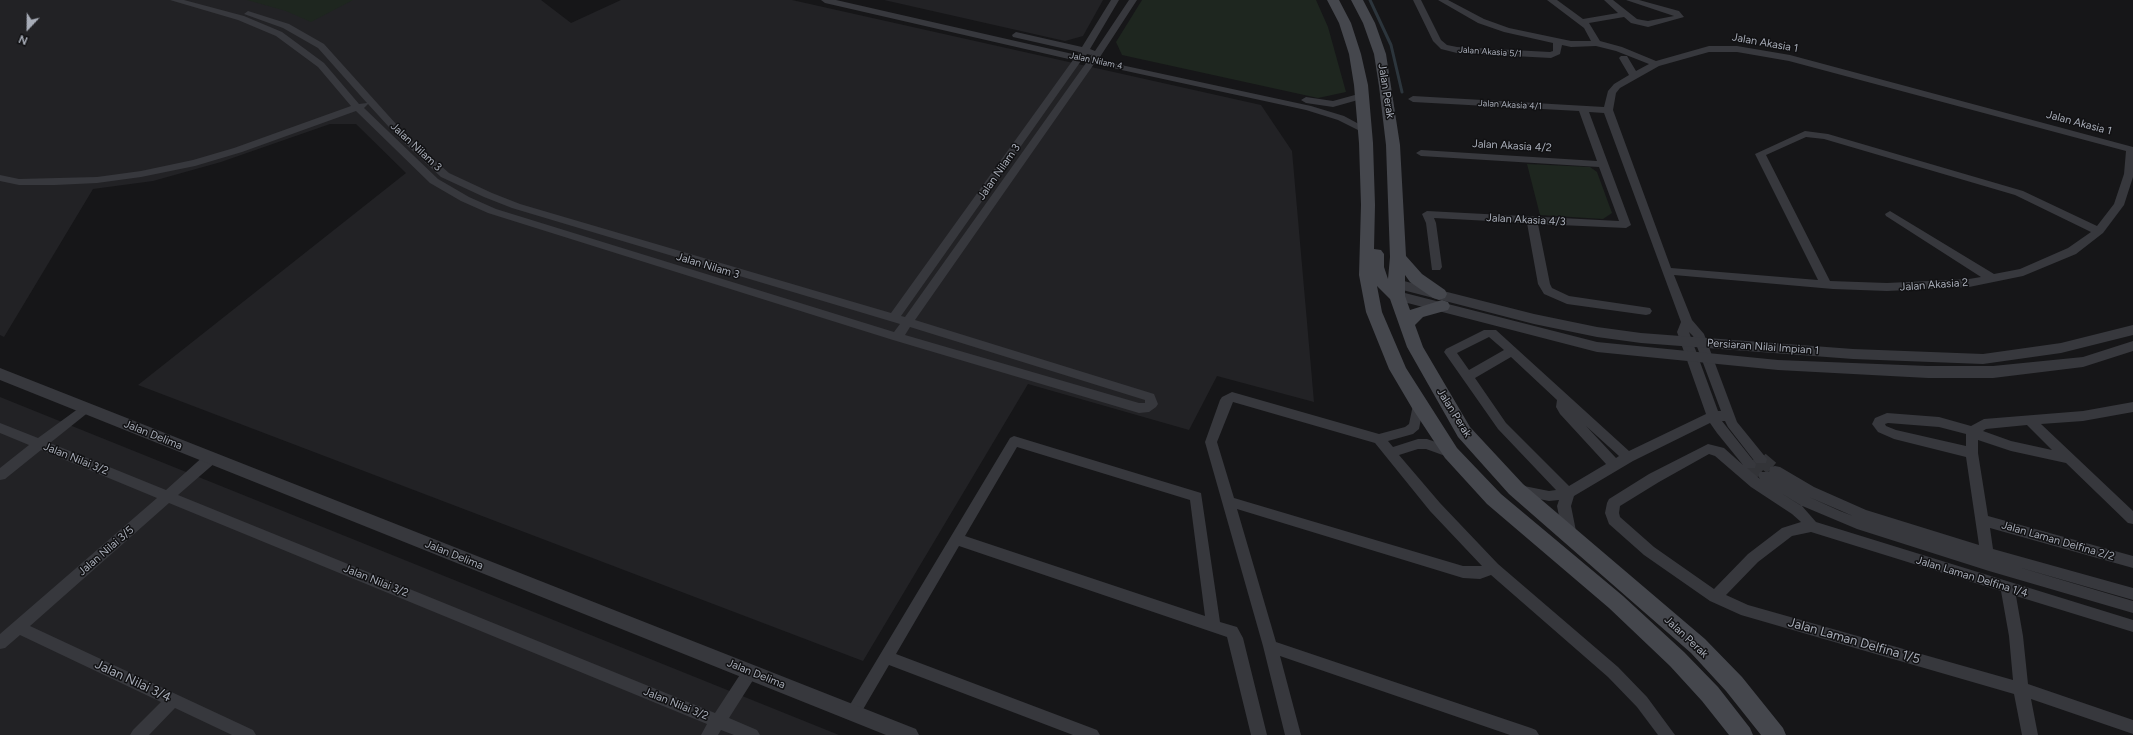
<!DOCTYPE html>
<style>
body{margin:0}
#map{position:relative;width:2133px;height:735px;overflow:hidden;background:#161618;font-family:Figtree,sans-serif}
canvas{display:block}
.north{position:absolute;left:8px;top:8px;width:40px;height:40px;-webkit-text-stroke:3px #111113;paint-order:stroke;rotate:202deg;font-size:11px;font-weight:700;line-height:16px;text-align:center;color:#a8adb8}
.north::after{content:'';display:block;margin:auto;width:14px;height:18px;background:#a8adb8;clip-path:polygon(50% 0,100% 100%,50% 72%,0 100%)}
</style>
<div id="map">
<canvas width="2133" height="735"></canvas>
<div class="north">N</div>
</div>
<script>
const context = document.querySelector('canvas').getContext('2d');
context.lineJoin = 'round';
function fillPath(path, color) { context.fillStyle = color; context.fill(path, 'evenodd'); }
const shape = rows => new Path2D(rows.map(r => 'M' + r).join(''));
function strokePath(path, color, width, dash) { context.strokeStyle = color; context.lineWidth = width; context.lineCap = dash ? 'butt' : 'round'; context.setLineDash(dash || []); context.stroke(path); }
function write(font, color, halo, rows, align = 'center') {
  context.font = font + ' Figtree,sans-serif'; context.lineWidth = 3; context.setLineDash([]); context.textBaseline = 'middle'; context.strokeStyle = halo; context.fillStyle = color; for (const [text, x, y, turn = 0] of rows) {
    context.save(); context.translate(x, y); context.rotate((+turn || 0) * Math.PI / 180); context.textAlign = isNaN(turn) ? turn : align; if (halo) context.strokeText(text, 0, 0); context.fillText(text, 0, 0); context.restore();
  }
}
fillPath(shape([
 [0,0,541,0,571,23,621,0,792,0,1261,105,1292,151,1314,402,1217,376,1189,430,1028,384,863,661,138,385,406,173,356,124,330,124,221,162,153,181,93,189,4,337,0,335],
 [884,0,1103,0,1083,36,1065,41],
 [0,397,839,735,0,735]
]), '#222225');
fillPath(shape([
 [247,0,353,0,311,22,286,11],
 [1142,0,1316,0,1328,27,1346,92,1318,98,1122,55,1116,42],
 [1527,164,1590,167,1597,172,1612,213,1603,219,1540,215]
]), '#1e261f');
strokePath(shape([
 [1370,0,1391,45,1402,92]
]), '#2c353c', 3);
strokePath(shape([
 [1761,459,1775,471],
 [1750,464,1765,476]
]), '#333438', 14, [14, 6]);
fillPath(shape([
 [170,0,184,0,244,16,282,32,324,63,359,104,367,103,318,48,283,28,244,14,248,11,289,24,324,44,405,134,449,173,492,193,520,204,891,313,1073,60,825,3,821,0,836,0,1077,55,1079,52,1013,37,1012,35,1016,32,1082,47,1111,0,1119,0,1090,49,1095,51,1129,0,1137,0,1098,60,1311,106,1344,116,1370,130,1365,133,1362,132,1338,120,1306,110,1094,64,915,320,1154,394,1158,404,1156,407,1149,412,1139,413,893,340,488,213,461,201,430,183,356,111,242,152,195,166,141,177,97,183,55,185,19,185,0,181,0,175,19,179,97,177,141,171,193,160,234,148,351,106,318,67,276,36,238,20,170,0],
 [1087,54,1091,55,1092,54,1090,58,1085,57,1087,54],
 [1081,61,1086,63,905,317,901,316,1081,61],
 [368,104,399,138,441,177,484,197,512,208,900,324,894,332,496,209,469,197,438,179,364,108,368,104],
 [910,327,1145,400,1145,403,1139,403,905,335,910,327],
 [1413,0,1421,0,1441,40,1447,45,1457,47,1550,52,1553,51,1553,43,1504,32,1478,23,1438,0,1448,0,1484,19,1509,28,1571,41,1591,41,1584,28,1547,0,1557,0,1583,19,1618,13,1604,0,1613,0,1637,19,1642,20,1648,21,1674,16,1626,0,1639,0,1679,11,1684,17,1648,27,1631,23,1624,17,1589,23,1600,41,1622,47,1656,61,1709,46,1737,46,1790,55,2133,147,2133,177,2124,205,2103,233,2076,254,2023,276,1969,287,1887,291,1833,289,1674,275,1692,320,1704,334,1737,422,1767,459,1766,463,1756,463,1728,427,1725,421,1722,421,1756,464,1755,468,1747,468,1760,479,1758,476,1760,472,1769,472,1770,467,1775,466,1780,467,1814,487,1866,510,1979,545,1966,457,1894,439,1878,432,1872,424,1875,418,1887,413,1939,417,1971,426,1984,419,2083,411,2133,402,2133,412,2083,421,2041,424,2133,511,2133,524,2128,523,2066,463,2011,451,1978,440,1978,453,1988,516,2133,556,2133,568,1990,528,1993,549,2133,588,2133,600,2018,567,2133,601,2133,613,1989,571,1857,529,1800,505,1781,493,1802,506,1816,522,2133,620,2133,632,2016,596,2023,636,2028,684,2133,720,2133,734,2031,699,2038,735,2022,735,2014,694,1741,615,1710,601,1644,555,1609,524,1605,513,1607,503,1609,499,1649,474,1708,444,1724,448,1743,465,1717,433,1710,423,1633,461,1574,496,1571,506,1577,536,1575,540,1570,542,1565,540,1563,536,1557,506,1559,500,1549,501,1514,494,1512,490,1514,486,1519,485,1549,491,1556,490,1498,429,1444,352,1446,349,1484,330,1496,330,1629,451,1706,414,1677,332,1681,322,1604,113,1589,112,1631,225,1626,228,1538,224,1550,284,1552,288,1569,296,1650,308,1652,311,1650,314,1646,315,1567,304,1544,294,1538,284,1527,223,1434,218,1436,223,1442,267,1440,270,1432,270,1426,223,1422,214,1427,211,1619,221,1599,167,1421,156,1416,153,1421,150,1597,161,1579,111,1413,102,1408,99,1413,96,1604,107,1608,91,1614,84,1629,75,1619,58,1621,56,1627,56,1636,71,1649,64,1616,51,1596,46,1571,47,1562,45,1560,54,1551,58,1457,53,1441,49,1433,41,1413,0],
 [1709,52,1737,52,1789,61,2126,151,2124,174,2114,204,2097,226,2023,191,1828,134,1805,131,1755,154,1818,280,1671,268,1613,110,1616,93,1620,88,1659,66,1709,52],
 [1806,137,1824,139,2015,195,2091,232,2068,248,2020,269,1994,274,1890,211,1885,214,1886,216,1981,277,1969,279,1887,283,1830,281,1766,155,1806,137],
 [1689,332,1693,336,1721,411,1718,411,1689,332],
 [1489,337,1504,350,1469,370,1457,353,1489,337],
 [1511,357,1557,400,1556,407,1560,414,1606,464,1569,486,1506,423,1475,378,1511,357],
 [1888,423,1939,427,1966,434,1966,446,1896,430,1886,426,1885,424,1888,423],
 [2027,425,2052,450,2011,441,1983,431,1986,429,2027,425],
 [1586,426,1619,456,1616,458,1586,426],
 [1709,454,1715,456,1751,487,1792,514,1801,522,1782,528,1748,554,1714,589,1654,547,1620,517,1619,513,1620,506,1659,482,1709,454],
 [1809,497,1853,516,1840,511,1809,497],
 [1811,532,2001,591,2009,636,2013,680,1748,605,1726,595,1758,562,1792,536,1811,532],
 [1362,93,1367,96,1365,98,1333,107,1306,103,1301,100,1306,97,1333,101,1362,93],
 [1232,392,1379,434,1405,427,1409,424,1414,400,1422,400,1424,403,1419,429,1413,434,1388,441,1393,447,1418,439,1427,439,1456,449,1457,453,1456,457,1451,458,1426,449,1418,449,1399,455,1440,503,1498,564,1618,667,1647,697,1675,735,1658,735,1637,707,1608,677,1491,575,1480,579,1463,578,1237,509,1276,642,1531,728,1536,730,1539,735,1510,735,1280,656,1301,735,1285,735,1263,646,1205,442,1220,400,1222,397,1232,392],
 [1233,402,1375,443,1430,511,1482,566,1463,566,1234,498,1217,442,1233,402],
 [86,403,90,405,92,408,90,411,50,443,166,490,206,454,216,454,217,458,216,462,178,495,715,713,745,667,750,665,755,667,757,672,755,677,729,718,757,730,760,735,734,735,721,730,718,735,701,735,707,724,169,503,30,626,253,730,256,735,232,735,175,708,149,735,130,735,133,730,161,702,20,635,5,648,0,649,0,634,157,498,41,450,5,479,0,480,0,468,29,445,0,433,0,423,38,438,86,403],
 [1014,436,1201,493,1220,622,1237,627,1243,638,1267,735,1251,735,1227,637,959,546,896,654,1097,730,1100,735,1073,735,889,665,858,718,853,720,848,718,845,713,1010,438,1014,436],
 [1017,447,1190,500,1205,616,965,536,1017,447]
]), '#37383d');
fillPath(shape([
 [1396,279,1534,314,1597,327,1641,333,1853,349,1983,354,2061,343,2133,325,2133,335,2061,353,1983,364,1853,359,1641,343,1597,337,1534,324,1391,287,1389,284,1391,281,1396,279],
 [1397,291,1597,342,1778,360,1928,366,1993,366,2083,357,2133,341,2133,351,2083,367,1993,378,1928,378,1778,370,1597,352,1392,299,1390,296,1392,293,1397,291],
 [0,368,916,729,919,735,886,735,0,380,0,368]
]), '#37383d');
fillPath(shape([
 [1327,0,1339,0,1351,23,1361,54,1368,85,1373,143,1375,205,1374,249,1381,250,1384,254,1384,267,1388,279,1390,257,1386,145,1379,86,1374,54,1363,23,1351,0,1363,0,1375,23,1386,54,1400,145,1406,256,1422,274,1445,290,1447,294,1445,298,1439,300,1433,298,1410,282,1405,275,1405,296,1410,310,1442,300,1448,302,1450,306,1448,310,1423,317,1415,325,1423,347,1470,427,1523,484,1705,639,1742,677,1783,728,1786,735,1761,735,1726,691,1691,653,1509,494,1458,437,1407,347,1390,299,1377,286,1382,312,1406,368,1457,448,1501,494,1623,596,1684,652,1718,687,1750,728,1753,735,1729,735,1702,701,1670,666,1609,608,1487,504,1445,458,1412,408,1389,369,1366,312,1359,275,1361,205,1359,143,1354,85,1349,54,1339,23,1327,0]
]), '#45474d');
write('9px', '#a8adb8', '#111113', [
 ["Jalan Akasia 5/1",1490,52,4],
 ["Jalan Nilam 4",1096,61,12],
 ["Jalan Akasia 4/1",1510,105,3]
]);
write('11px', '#a8adb8', '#111113', [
 ["Jalan Akasia 1",1765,43,10],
 ["Jalan Perak",1386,91,81],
 ["Jalan Akasia 1",2079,123,15],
 ["Jalan Akasia 4/2",1512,146,3],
 ["Jalan Nilam 3",416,147,43],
 ["Jalan Nilam 3",999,172,-55],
 ["Jalan Akasia 4/3",1526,220,3],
 ["Jalan Nilam 3",708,266,17],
 ["Jalan Akasia 2",1934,285,-4],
 ["Persiaran Nilai Impian 1",1763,347,4],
 ["Jalan Perak",1454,413,58],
 ["Jalan Delima",153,435,22],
 ["Jalan Nilai 3/2",76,459,22],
 ["Jalan Laman Delfina 2/2",2058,541,16],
 ["Jalan Nilai 3/5",106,551,-41],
 ["Jalan Delima",454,555,22],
 ["Jalan Laman Delfina 1/4",1972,577,17],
 ["Jalan Nilai 3/2",376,581,22],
 ["Jalan Perak",1686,637,43],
 ["Jalan Delima",756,674,22],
 ["Jalan Nilai 3/2",676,704,22]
]);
write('13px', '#a8adb8', '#111113', [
 ["Jalan Laman Delfina 1/5",1854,641,16],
 ["Jalan Nilai 3/4",133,681,25]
]);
</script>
